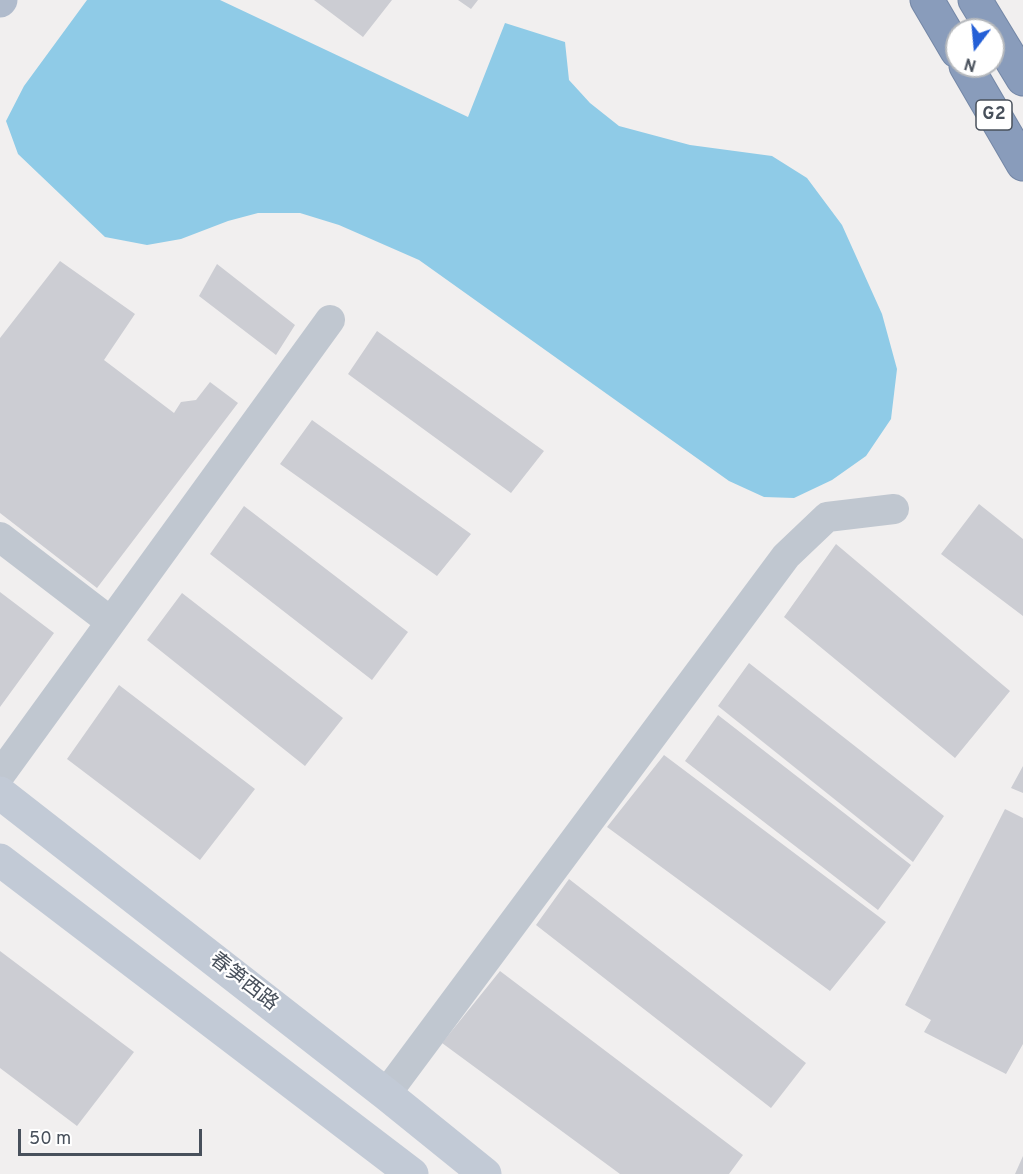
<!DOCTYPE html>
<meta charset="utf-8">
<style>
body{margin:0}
#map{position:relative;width:1023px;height:1174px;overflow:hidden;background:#f1efef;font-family:Overpass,sans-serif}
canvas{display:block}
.north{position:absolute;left:945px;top:18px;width:60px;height:60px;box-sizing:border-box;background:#fff;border:2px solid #b6b9bd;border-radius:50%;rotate:196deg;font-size:16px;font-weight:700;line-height:24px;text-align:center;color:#48505b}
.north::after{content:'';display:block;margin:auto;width:21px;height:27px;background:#245fd6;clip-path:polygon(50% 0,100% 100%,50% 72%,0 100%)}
.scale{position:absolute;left:18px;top:1129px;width:184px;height:27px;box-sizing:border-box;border:3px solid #48505b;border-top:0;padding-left:8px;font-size:18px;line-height:21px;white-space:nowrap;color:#48505b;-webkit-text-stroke:4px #fff;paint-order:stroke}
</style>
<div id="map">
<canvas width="1023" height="1174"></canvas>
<div class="north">N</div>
<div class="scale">50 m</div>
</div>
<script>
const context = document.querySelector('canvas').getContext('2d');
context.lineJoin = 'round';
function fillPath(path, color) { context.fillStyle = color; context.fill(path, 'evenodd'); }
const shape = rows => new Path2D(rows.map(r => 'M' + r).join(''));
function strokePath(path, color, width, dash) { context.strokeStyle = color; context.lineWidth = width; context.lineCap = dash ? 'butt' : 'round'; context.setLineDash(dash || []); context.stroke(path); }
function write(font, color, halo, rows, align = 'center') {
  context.font = font + ' Overpass,"Noto Sans SC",sans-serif'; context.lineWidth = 4.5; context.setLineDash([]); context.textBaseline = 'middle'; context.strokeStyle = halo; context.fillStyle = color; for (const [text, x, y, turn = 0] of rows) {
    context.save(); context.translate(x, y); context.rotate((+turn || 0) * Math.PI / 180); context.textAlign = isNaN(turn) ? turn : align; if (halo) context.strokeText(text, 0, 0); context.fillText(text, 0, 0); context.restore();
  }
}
fillPath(shape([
 [87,0,220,0,468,117,505,23,565,42,569,80,590,103,619,126,690,145,772,156,807,178,842,225,882,314,897,369,891,419,866,456,832,480,794,498,764,497,729,481,419,260,339,225,300,213,258,213,228,221,181,239,147,245,105,237,18,154,6,121,24,86]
]), '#8fcbe7');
fillPath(shape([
 [314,0,392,0,363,37],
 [458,0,478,0,471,9],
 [60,261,135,314,104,360,174,413,181,402,196,400,210,382,238,403,97,588,0,513,0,338],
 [217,264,295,325,276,355,199,296],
 [377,331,544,451,511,493,348,374],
 [312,420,471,534,437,576,280,464],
 [979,504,1023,539,1023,616,941,554],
 [244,506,408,632,372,680,210,554],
 [836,544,1010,691,955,758,784,617],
 [0,592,54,633,0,707],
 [182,593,343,718,305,766,147,640],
 [749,663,944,816,913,862,718,706],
 [119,685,255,789,200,860,67,759],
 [718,715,911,865,878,910,685,761],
 [664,755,886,922,830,991,607,827],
 [1023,766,1023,793,1011,788],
 [1005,809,1023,818,1023,1044,1006,1074,924,1032,931,1020,905,1005],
 [569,879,806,1063,771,1108,536,925],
 [0,951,134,1052,77,1126,0,1068],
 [500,971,743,1155,729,1174,620,1174,442,1043],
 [1023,1156,1023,1174,1015,1174]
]), '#cccdd3');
const motorway = shape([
 [927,0,957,51],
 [975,0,1023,79],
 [966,66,1023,164]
]);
strokePath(motorway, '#7487a6', 35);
strokePath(shape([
 [0,537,111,622],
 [0,775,330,320],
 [386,1094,786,556,827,517,894,509]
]), '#c0c7d0', 30);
strokePath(shape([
 [0,793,386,1094,485,1174],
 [0,860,412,1174]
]), '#c2cad6', 33);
strokePath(shape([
 [0,1,1,0]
]), '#b0bbcc', 33);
strokePath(motorway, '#899cbb', 33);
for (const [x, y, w] of [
 [994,115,36]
]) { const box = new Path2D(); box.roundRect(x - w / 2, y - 15, w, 30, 4.5); context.fillStyle = '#fff'; context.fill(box); strokePath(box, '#48505b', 1.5); }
write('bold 18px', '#48505b', null, [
 ["G2",994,115]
]);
write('20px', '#48505b', '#fff', [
 ["春笋西路",243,983,38]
]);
</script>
